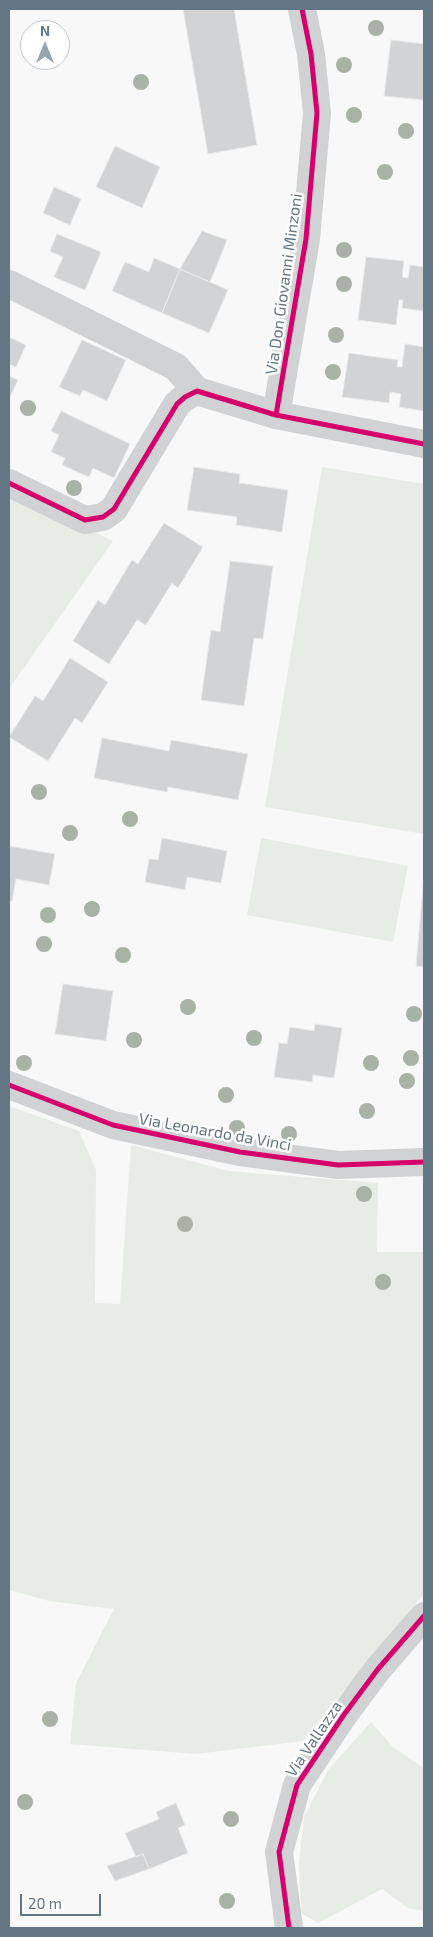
<!DOCTYPE html>
<style>
body{margin:0}
#map{position:relative;width:433px;height:1937px;overflow:hidden;background:#f8f8f8;font-family:"Exo 2",sans-serif}
canvas{display:block}
.frame{position:absolute;inset:0;border:10px solid #627684;pointer-events:none}
.north{position:absolute;left:20px;top:20px;width:50px;height:50px;box-sizing:border-box;background:#fff;border:1px solid #c0c8ce;border-radius:50%;rotate:0deg;font-size:14px;font-weight:700;line-height:20px;text-align:center;color:#627684}
.north::after{content:'';display:block;margin:auto;width:18px;height:22px;background:#96a4ad;clip-path:polygon(50% 0,100% 100%,50% 72%,0 100%)}
.scale{position:absolute;left:20px;top:1894px;width:81px;height:22px;box-sizing:border-box;border:2px solid #627684;border-top:0;padding-left:6px;font-size:15px;line-height:18px;white-space:nowrap;color:#627684;-webkit-text-stroke:4px #fff;paint-order:stroke}
</style>
<div id="map">
<canvas width="433" height="1937"></canvas>
<div class="frame"></div>
<div class="north">N</div>
<div class="scale">20 m</div>
</div>
<script>
const context = document.querySelector('canvas').getContext('2d');
context.lineJoin = 'round';
function fillPath(path, color) { context.fillStyle = color; context.fill(path, 'evenodd'); }
const shape = rows => new Path2D(rows.map(r => 'M' + r).join(''));
function strokePath(path, color, width, dash) { context.strokeStyle = color; context.lineWidth = width; context.lineCap = dash ? 'butt' : 'round'; context.setLineDash(dash || []); context.stroke(path); }
function write(font, color, halo, rows, align = 'center') {
  context.font = font + ' "Exo 2",sans-serif'; context.lineWidth = 5; context.setLineDash([]); context.textBaseline = 'middle'; context.strokeStyle = halo; context.fillStyle = color; for (const [text, x, y, turn = 0] of rows) {
    context.save(); context.translate(x, y); context.rotate((+turn || 0) * Math.PI / 180); context.textAlign = isNaN(turn) ? turn : align; if (halo) context.strokeText(text, 0, 0); context.fillText(text, 0, 0); context.restore();
  }
}
fillPath(shape([
 [322,467,424,484,424,834,265,807],
 [9,491,113,541,9,689],
 [261,838,408,866,393,942,247,915],
 [9,1106,79,1131,96,1170,95,1303,120,1304,131,1145,229,1171,378,1183,377,1252,424,1252,424,1594,303,1741,196,1754,70,1744,76,1683,114,1609,49,1601,9,1590],
 [371,1722,393,1747,424,1768,424,1911,408,1908,382,1889,318,1923,301,1913,299,1863,304,1817,328,1770]
]), '#e8ece6');
const building = shape([
 [183,9,234,9,257,145,208,154,183,9],
 [391,40,424,44,424,100,384,96,391,40],
 [115,146,160,167,142,208,96,187,115,146],
 [54,187,81,199,70,225,43,213,54,187],
 [202,231,227,240,210,282,180,269,202,231],
 [57,234,101,252,85,290,54,277,63,257,50,251,57,234],
 [366,257,404,261,402,277,408,278,410,265,424,267,424,311,402,308,403,300,399,300,396,325,358,320,366,257],
 [154,258,180,269,162,313,112,291,125,262,149,272,154,258],
 [180,269,228,290,209,333,162,313,180,269],
 [9,337,26,345,16,367,9,364,9,337],
 [82,340,126,360,107,401,83,390,80,396,59,387,82,340],
 [405,344,424,347,424,411,399,407,401,394,390,392,389,403,342,397,349,353,398,360,397,367,402,367,405,344],
 [9,376,18,380,9,399,9,376],
 [61,411,130,444,114,478,93,468,89,477,62,465,65,458,51,452,59,435,51,431,61,411],
 [194,467,240,474,239,483,288,490,282,532,236,525,237,517,187,510,194,467],
 [164,523,203,547,178,588,172,583,146,625,137,620,109,664,73,641,98,600,105,605,132,560,138,564,164,523],
 [230,561,273,566,263,639,254,638,244,706,201,700,211,630,220,632,230,561],
 [70,658,108,682,82,723,75,718,48,761,9,737,35,696,43,701,70,658],
 [102,738,169,751,171,740,248,754,238,800,168,787,167,792,94,778,102,738],
 [162,838,227,851,221,883,187,877,185,890,145,882,149,859,158,860,162,838],
 [9,846,55,854,49,885,16,879,12,901,9,901,9,846],
 [423,887,424,887,424,967,416,966,423,887],
 [63,984,113,991,106,1041,55,1034,63,984],
 [315,1024,342,1028,334,1078,313,1075,312,1082,274,1077,279,1043,287,1044,290,1027,314,1031,315,1024],
 [176,1803,185,1825,178,1828,188,1853,149,1869,143,1854,136,1857,125,1833,159,1819,156,1812,176,1803],
 [143,1854,149,1869,115,1881,107,1866,143,1854]
]);
fillPath(building, '#d2d3d4');
strokePath(building, '#e8e8e8', 1);
strokePath(shape([
 [9,284,176,367,197,391],
 [276,415,306,239,317,113,311,54,302,9],
 [9,483,85,520,103,517,114,509,177,404,185,397,197,391,276,415,424,444],
 [9,1085,113,1125,240,1152,338,1165,424,1162],
 [289,1928,279,1852,297,1785,343,1716,378,1669,424,1616]
]), '#d1d2d3', 28);
strokePath(shape([
 [276,415,306,239,317,113,311,54,302,9],
 [9,483,85,520,103,517,114,509,177,404,185,397,197,391,276,415,424,444],
 [9,1085,113,1125,240,1152,338,1165,424,1162],
 [289,1928,279,1852,297,1785,343,1716,378,1669,424,1616]
]), '#d6006c', 5);
context.fillStyle = '#a8b3a6';
for (const [x, y] of [
 [376,28],
 [344,65],
 [141,82],
 [354,115],
 [406,131],
 [385,172],
 [344,250],
 [344,284],
 [336,335],
 [333,372],
 [28,408],
 [74,488],
 [39,792],
 [130,819],
 [70,833],
 [92,909],
 [48,915],
 [44,944],
 [123,955],
 [188,1007],
 [414,1014],
 [254,1038],
 [134,1040],
 [411,1058],
 [24,1063],
 [371,1063],
 [407,1081],
 [226,1095],
 [367,1111],
 [237,1128],
 [289,1134],
 [364,1194],
 [185,1224],
 [383,1282],
 [50,1719],
 [25,1802],
 [231,1819],
 [227,1901]
]) { context.beginPath(); context.arc(x, y, 8, 0, 2 * Math.PI); context.fill(); }
write('16px', '#627684', '#fff', [
 ["Via Don Giovanni Minzoni",284,284,-82],
 ["Via Leonardo da Vinci",215,1132,10],
 ["Via Vallazza",314,1739,-56]
]);
</script>
